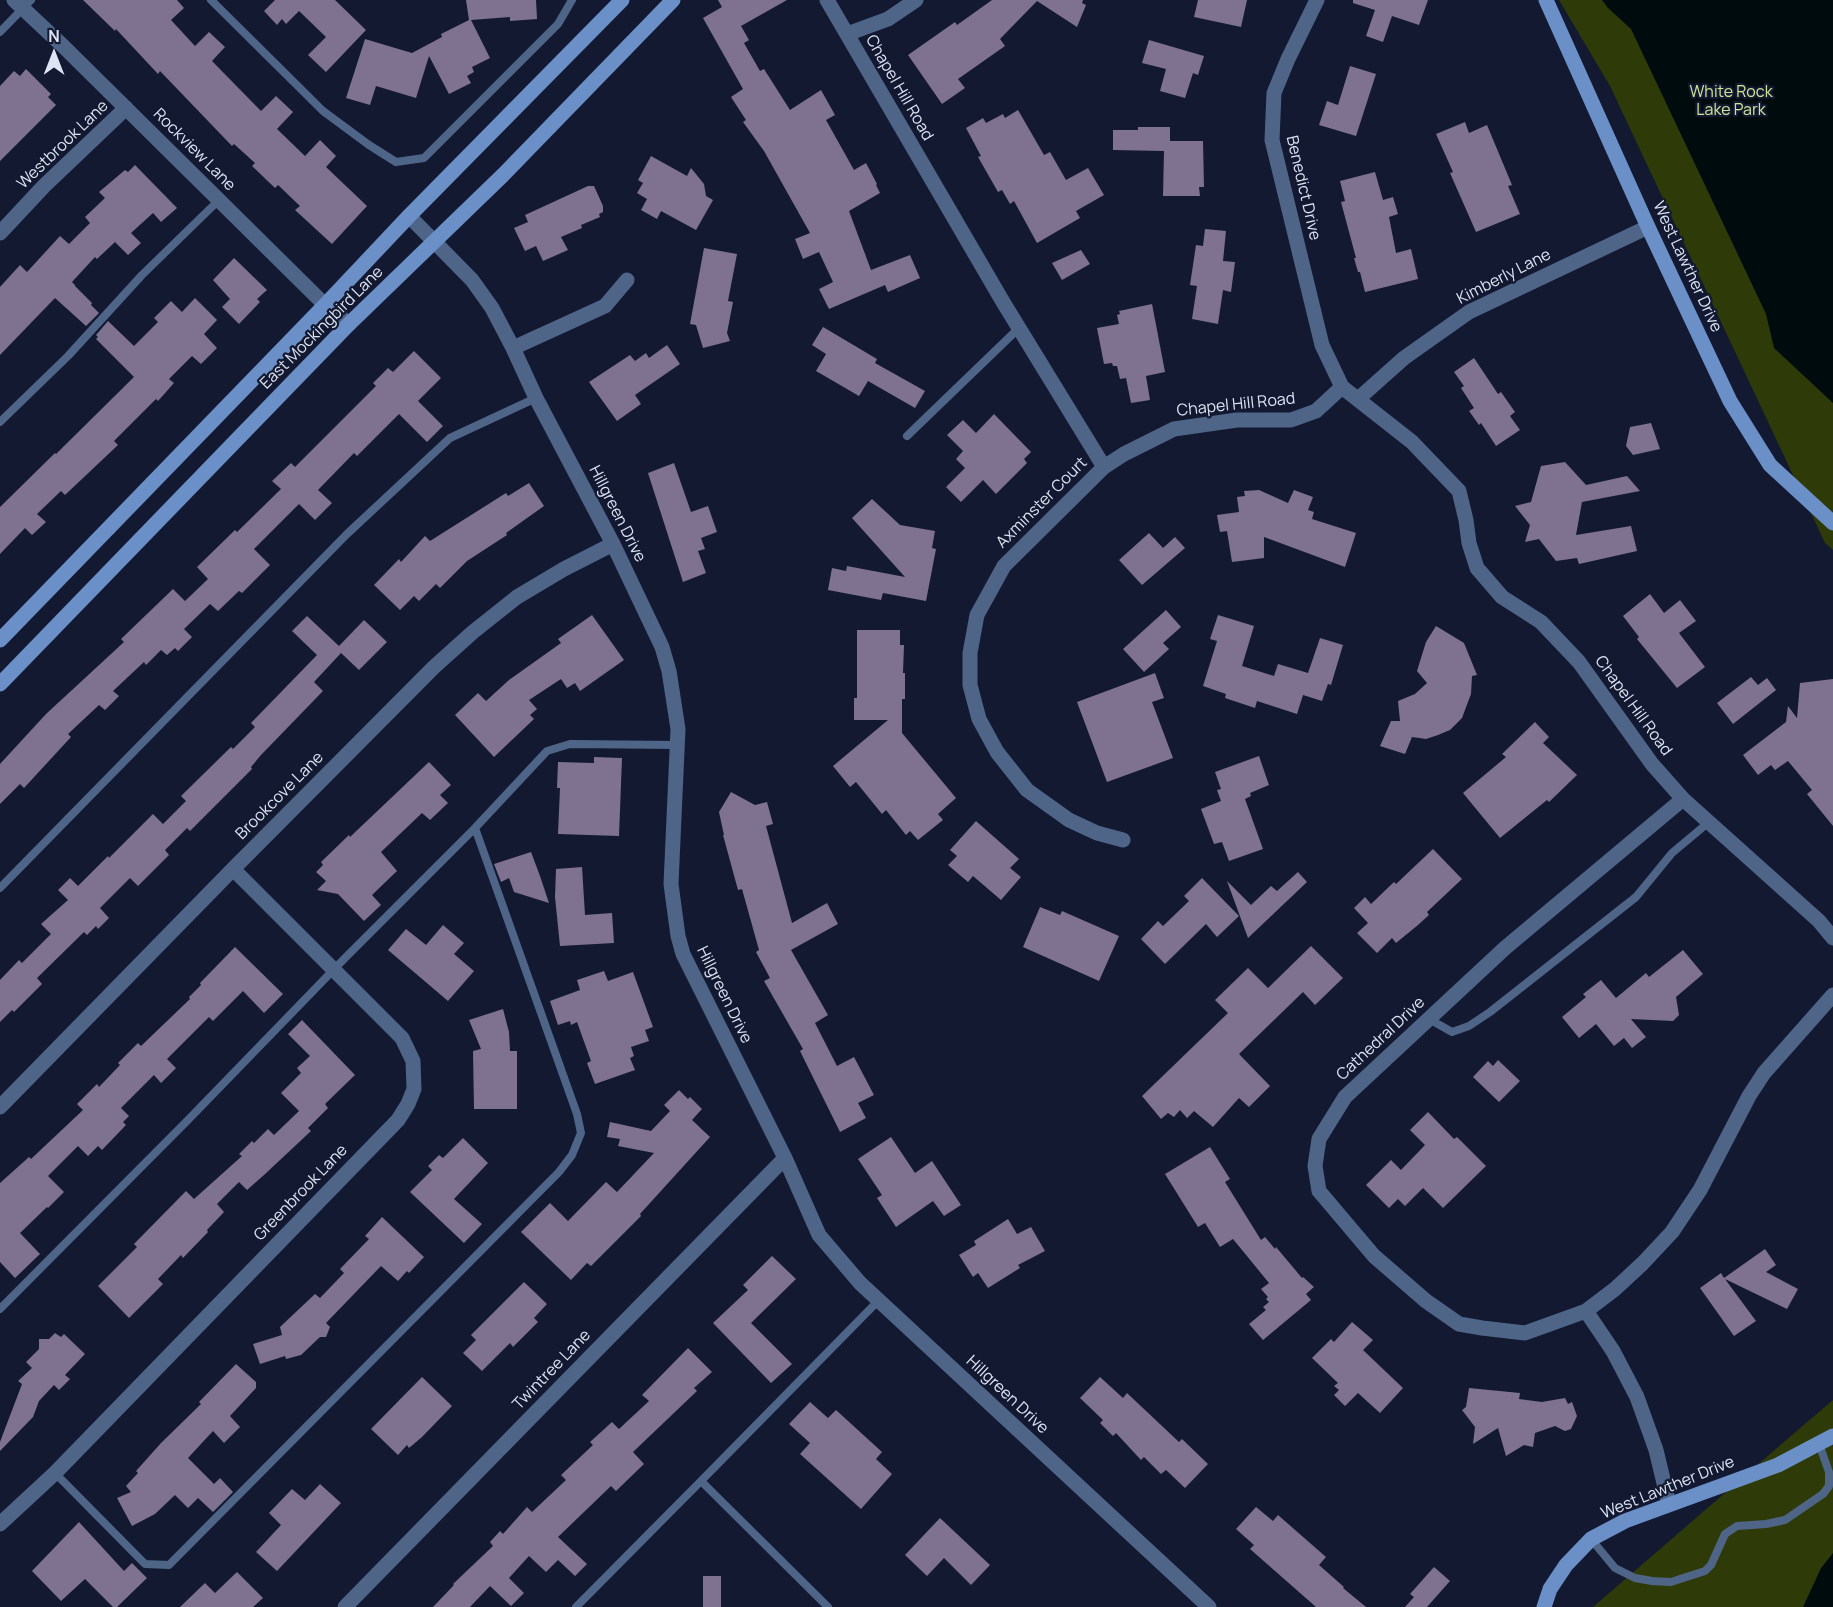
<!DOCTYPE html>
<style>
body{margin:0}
#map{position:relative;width:1833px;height:1607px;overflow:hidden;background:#121931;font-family:Manrope,sans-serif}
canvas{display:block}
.north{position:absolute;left:24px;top:24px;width:60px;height:60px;-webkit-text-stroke:4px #121931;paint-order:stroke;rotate:0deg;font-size:16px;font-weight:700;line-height:24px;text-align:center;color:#dde4f4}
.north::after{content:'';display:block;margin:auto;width:21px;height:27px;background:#dde4f4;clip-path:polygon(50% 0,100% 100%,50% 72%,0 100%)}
</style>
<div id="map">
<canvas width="1833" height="1607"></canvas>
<div class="north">N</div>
</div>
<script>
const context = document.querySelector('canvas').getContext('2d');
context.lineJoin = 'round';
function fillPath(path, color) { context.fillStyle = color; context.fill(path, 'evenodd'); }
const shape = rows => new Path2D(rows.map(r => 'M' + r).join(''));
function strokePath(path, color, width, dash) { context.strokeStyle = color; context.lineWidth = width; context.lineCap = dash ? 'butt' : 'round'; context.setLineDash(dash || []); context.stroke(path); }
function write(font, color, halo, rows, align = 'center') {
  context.font = font + ' Manrope,sans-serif'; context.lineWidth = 4.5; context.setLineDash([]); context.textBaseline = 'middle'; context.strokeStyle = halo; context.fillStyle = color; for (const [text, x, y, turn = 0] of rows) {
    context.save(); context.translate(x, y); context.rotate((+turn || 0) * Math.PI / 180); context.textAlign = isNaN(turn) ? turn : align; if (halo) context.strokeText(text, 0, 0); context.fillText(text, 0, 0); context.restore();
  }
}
fillPath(shape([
 [1559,0,1833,0,1833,550,1825,543,1610,86],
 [1833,1400,1833,1607,1593,1607,1792,1435]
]), '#2e3b08');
fillPath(shape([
 [1602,0,1833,0,1833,403,1774,348,1766,314,1631,29,1608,8],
 [1833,1553,1833,1607,1803,1607,1821,1568]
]), '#000b0d');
fillPath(shape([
 [83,0,177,0,184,8,171,20,195,46,209,32,225,47,212,61,261,111,276,96,293,112,277,129,305,156,320,140,336,156,326,167,367,206,332,244,295,210,300,206,278,185,275,188,252,166,255,163,234,144,232,146,160,71,158,74,116,29,115,31],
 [275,0,335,0,366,30,326,72,308,55,326,37,299,11,286,24,282,19,277,25,264,11],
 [466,0,536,0,537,19,510,21,510,17,471,20,490,58,472,67,474,72,467,76,471,83,449,94,429,56,416,98,376,86,370,105,346,98,365,39,412,53,442,37,441,34,469,20],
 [718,0,787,0,741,26,749,40,744,43,760,71,764,69,790,110,821,90,835,115,826,120,854,170,866,163,877,184,876,185,880,193,849,211,871,270,910,255,920,278,888,292,885,285,829,309,819,289,833,282,819,252,803,259,795,239,810,233,764,151,743,122,746,120,731,97,743,89,703,18,722,7],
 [992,0,1083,0,1082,3,1086,5,1077,27,1037,1,1000,39,1005,46,958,79,965,88,942,104,908,55,955,22,957,25],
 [1198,0,1247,0,1241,27,1194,17],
 [1353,0,1428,0,1419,25,1392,16,1383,42,1366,36,1375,10,1353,3],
 [1149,40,1204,56,1198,75,1193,73,1185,98,1160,91,1166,69,1142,63],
 [1350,66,1376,74,1356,136,1319,125,1327,101,1338,105],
 [26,69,51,94,48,97,56,105,0,161,0,86,14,71,20,76],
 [1018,110,1044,155,1050,152,1066,180,1088,168,1104,195,1076,211,1080,218,1037,243,1014,201,1010,204,1002,190,998,192,978,157,981,156,966,128,983,118,986,123,1003,114,1005,118],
 [1465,122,1469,133,1487,125,1512,185,1508,186,1520,214,1476,232,1450,173,1453,172,1436,134],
 [1138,127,1170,127,1170,141,1203,141,1204,187,1199,187,1200,196,1163,196,1164,151,1113,150,1113,130,1138,130],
 [651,156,687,176,691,168,704,184,706,196,713,200,696,230,661,211,657,219,641,210,647,199,637,193,643,183,638,180],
 [135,165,177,208,161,222,153,213,131,233,141,243,128,255,115,242,97,259,95,257,72,282,75,285,75,286,92,303,91,305,99,313,86,326,55,298,0,355,0,287,20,265,27,272,60,236,69,244,90,223,85,217,105,198,99,192,125,170,128,172],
 [1375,172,1383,200,1393,197,1398,214,1389,217,1396,253,1411,249,1418,279,1365,292,1360,272,1358,272,1354,258,1356,258,1341,202,1345,201,1340,181],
 [588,186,594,186,603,206,603,212,599,214,600,217,581,225,582,228,561,237,568,250,543,261,536,246,525,251,514,228,528,222,525,215],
 [1205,229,1226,231,1223,261,1235,262,1231,292,1223,290,1218,324,1192,319,1197,286,1190,285,1196,245,1203,246],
 [704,248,737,254,728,301,733,302,727,333,730,341,703,348,696,325,690,324],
 [1081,250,1090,264,1062,280,1052,263],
 [234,258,267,290,257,299,260,302,239,324,222,307,230,299,213,280],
 [195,298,217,320,204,334,217,348,201,364,192,356,169,379,174,383,158,401,156,399,114,441,118,445,65,495,61,491,37,514,46,522,32,535,25,528,0,554,0,507,55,453,56,454,134,377,96,339,98,337,96,335,108,321,134,346,158,322,154,318,171,301,182,312],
 [1152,304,1165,372,1146,376,1150,400,1131,403,1126,378,1120,379,1117,366,1113,366,1112,363,1104,364,1097,328,1119,324,1117,315,1120,314,1119,311],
 [823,327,877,359,875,363,925,391,915,408,868,381,859,396,816,371,826,354,812,345],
 [667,345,680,364,635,395,641,404,617,421,589,382,630,355,635,361,646,353,649,358],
 [414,351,441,378,418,401,443,426,427,442,399,414,357,456,354,453,318,490,332,503,315,520,299,504,254,549,270,565,242,593,239,591,218,611,210,604,184,629,192,637,178,651,175,648,167,655,161,650,146,665,144,662,113,691,119,696,105,710,99,705,68,734,71,737,24,788,20,784,0,804,0,764,46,714,124,642,121,639,173,589,185,601,208,579,197,567,235,530,237,532,281,489,272,481,291,463,295,467,376,386,373,383,388,368,393,372],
 [1474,358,1498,394,1501,392,1515,412,1510,416,1520,430,1496,446,1481,423,1479,425,1469,411,1474,408,1461,388,1464,386,1454,372],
 [994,414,1031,452,1024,459,1027,463,996,494,983,480,961,502,946,487,965,468,956,459,963,451,947,435,963,420,976,433],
 [1651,423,1660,449,1633,455,1626,446,1630,427],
 [1565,462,1586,485,1627,476,1640,491,1582,502,1576,535,1631,526,1637,551,1579,564,1577,558,1556,561,1539,539,1525,542,1530,525,1515,506,1531,502,1541,466],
 [674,463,691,512,708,506,717,532,701,538,705,549,698,551,706,573,683,582,648,473],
 [529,483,544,506,506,533,507,535,467,561,440,588,436,584,419,601,414,596,400,610,374,585,399,559,401,562,425,536,430,541,506,493,508,496],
 [1259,490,1288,503,1294,490,1313,497,1308,510,1314,512,1312,519,1356,533,1345,567,1264,537,1264,558,1232,562,1227,531,1220,532,1217,515,1239,512,1237,497,1245,496,1244,491],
 [872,499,900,525,935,531,932,548,936,549,926,601,883,593,881,600,828,590,832,568,846,571,847,566,905,577,852,518],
 [1149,533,1163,548,1175,537,1185,548,1142,585,1119,560],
 [1650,594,1664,613,1680,600,1696,621,1679,633,1705,667,1677,688,1637,639,1639,637,1623,616],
 [1166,610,1181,627,1163,643,1169,649,1144,672,1123,649],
 [592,615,624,660,580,691,575,683,567,688,561,679,529,700,537,709,530,715,534,719,494,757,455,715,478,693,486,701,509,680,561,643,558,639],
 [1218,615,1254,626,1242,666,1274,676,1278,664,1308,673,1320,638,1343,645,1331,685,1328,684,1322,701,1303,695,1297,714,1257,701,1255,708,1225,698,1226,694,1203,686,1217,641,1210,639],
 [307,616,339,646,364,620,387,642,359,670,341,653,314,682,323,691,261,755,251,767,252,769,190,831,187,828,165,850,169,855,138,886,130,878,100,908,109,918,98,929,96,926,87,935,84,932,37,978,42,984,14,1012,12,1010,0,1022,0,980,19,960,22,963,51,934,41,924,68,900,58,890,70,878,78,886,108,856,109,858,153,814,163,824,186,801,181,796,231,747,233,749,255,727,251,723,317,655,292,631],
 [1436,626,1464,643,1477,675,1472,676,1471,694,1462,718,1450,730,1438,735,1426,739,1412,737,1405,754,1380,746,1391,721,1400,721,1398,701,1415,694,1427,683,1417,671,1426,642],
 [857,630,900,630,900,645,904,645,903,673,905,673,905,699,902,699,902,733,956,798,938,814,943,820,918,840,910,831,906,835,886,810,882,814,856,782,850,787,833,766,888,720,854,720,854,698,857,698],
 [1155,673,1164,698,1152,702,1173,758,1107,782,1077,702],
 [1751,677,1758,685,1767,678,1776,690,1733,724,1717,703],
 [1833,679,1833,826,1807,794,1812,790,1788,761,1775,770,1771,765,1758,775,1743,755,1786,722,1788,706,1797,718,1800,683],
 [1535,722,1549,737,1543,743,1577,775,1549,802,1547,800,1500,838,1463,793,1506,757,1502,754],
 [1259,756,1269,785,1250,793,1251,796,1245,799,1263,849,1229,861,1222,842,1214,844,1201,809,1221,801,1217,790,1221,789,1215,772],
 [594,757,622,758,619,836,558,834,560,788,557,788,558,762,594,763],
 [429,762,451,785,440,795,448,803,430,820,422,813,381,852,397,871,372,895,381,905,364,921,338,894,317,890,326,881,316,872,323,865,321,862,349,835,350,837],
 [731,792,755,805,767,802,773,824,766,826,792,923,827,903,838,924,791,950,828,1015,815,1023,837,1066,854,1057,874,1095,858,1103,866,1118,840,1132,800,1051,803,1049,764,981,770,978,756,952,759,950,742,889,738,890,723,835,724,835,719,812],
 [976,821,1019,859,1010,868,1021,877,1001,900,973,876,968,882,948,865,957,856,950,850],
 [1433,849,1462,879,1427,912,1429,915,1418,925,1396,943,1392,938,1377,953,1357,933,1368,923,1354,908,1365,897,1371,904,1394,882,1396,884],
 [531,852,540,876,549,903,514,892,509,878,501,882,494,864],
 [582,867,585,915,612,913,614,943,560,946,555,897,556,869],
 [1298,872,1307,882,1248,938,1227,881,1251,905,1271,886,1277,891],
 [1202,878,1239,916,1217,937,1206,924,1165,964,1141,939,1158,921,1163,926,1189,901,1184,896],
 [1040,907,1060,915,1062,911,1119,936,1099,981,1023,947],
 [443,925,464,943,454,954,474,971,448,1001,388,950,406,929,426,945],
 [1311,946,1343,978,1315,1005,1303,992,1239,1054,1270,1086,1249,1107,1239,1098,1213,1127,1194,1111,1187,1118,1180,1110,1174,1117,1168,1113,1161,1119,1142,1096,1228,1013,1215,1000,1248,968,1268,988],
 [235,947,283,994,264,1013,243,991,213,1021,209,1017,167,1059,176,1068,161,1083,154,1075,121,1108,129,1116,123,1122,126,1125,102,1150,98,1146,88,1156,78,1146,48,1176,64,1192,48,1208,47,1207,20,1233,40,1254,15,1278,0,1262,0,1183,29,1157,31,1159,83,1110,77,1104,97,1084,99,1087,120,1065,118,1063,138,1043,141,1046,190,999,189,997,201,985,200,983],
 [1683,950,1703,974,1676,997,1679,1015,1673,1021,1631,1019,1646,1037,1632,1048,1624,1038,1614,1046,1596,1024,1579,1038,1562,1017,1586,997,1583,994,1601,980,1616,998,1646,973,1649,977],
 [604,971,608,981,633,972,653,1027,645,1030,649,1041,631,1047,634,1056,630,1058,635,1070,595,1084,587,1063,591,1061,577,1022,571,1025,570,1021,558,1025,550,1001,580,990,577,980],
 [503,1009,509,1032,510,1051,517,1051,517,1109,474,1109,473,1051,481,1049,469,1020],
 [302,1020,355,1075,325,1104,328,1108,308,1128,311,1131,264,1175,247,1190,239,1182,217,1204,224,1212,207,1230,208,1232,183,1258,181,1255,158,1279,163,1284,129,1318,98,1286,137,1247,134,1244,186,1191,194,1199,242,1156,239,1154,252,1141,254,1143,268,1129,274,1135,299,1111,281,1093,301,1073,297,1068,310,1056,288,1034],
 [1498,1060,1520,1081,1499,1102,1473,1077,1488,1061,1493,1066],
 [679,1090,688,1099,690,1097,702,1109,692,1120,710,1137,640,1214,641,1216,591,1266,587,1263,571,1280,521,1232,550,1203,568,1221,606,1182,617,1192,654,1153,618,1146,620,1139,607,1137,610,1122,651,1131,670,1111,664,1105],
 [1428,1112,1454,1139,1457,1137,1486,1166,1443,1208,1423,1188,1405,1206,1398,1199,1389,1208,1366,1185,1391,1160,1401,1170,1425,1145,1410,1130],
 [891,1137,915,1173,932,1161,961,1205,944,1216,933,1201,896,1227,877,1198,882,1195,858,1159],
 [463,1138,488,1163,454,1199,482,1224,464,1243,410,1192,432,1170,428,1166,439,1155,443,1158],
 [1210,1147,1230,1179,1225,1182,1261,1240,1265,1237,1275,1249,1276,1247,1302,1278,1303,1277,1314,1287,1306,1294,1311,1300,1263,1340,1249,1324,1266,1310,1263,1307,1269,1302,1266,1299,1268,1297,1261,1289,1269,1283,1233,1239,1220,1247,1205,1223,1198,1227,1165,1174],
 [382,1217,424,1257,409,1273,407,1271,398,1281,381,1266,326,1323,330,1327,326,1337,320,1337,301,1355,286,1359,285,1356,260,1364,253,1344,282,1335,280,1327,315,1294,320,1298,344,1273,340,1269,369,1239,365,1236],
 [1008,1219,1017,1234,1031,1227,1045,1251,1018,1265,1020,1268,988,1288,978,1273,973,1277,959,1255,976,1245,974,1241],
 [1765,1249,1776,1265,1766,1272,1798,1289,1787,1309,1725,1279,1756,1321,1734,1336,1700,1288,1721,1273,1724,1278],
 [772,1256,796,1279,751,1323,792,1364,771,1383,713,1323,748,1290,743,1285],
 [524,1282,547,1304,534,1318,538,1322,513,1347,510,1343,482,1371,463,1353,476,1340,471,1335],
 [1352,1322,1373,1340,1363,1350,1403,1388,1380,1413,1358,1393,1345,1406,1334,1395,1339,1390,1334,1386,1338,1383,1312,1358,1331,1339,1334,1342],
 [55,1333,61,1337,64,1334,85,1354,65,1375,70,1379,59,1390,54,1385,39,1401,33,1417,0,1451,0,1442,22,1384,18,1381,32,1368,26,1362,39,1349,39,1339,49,1339],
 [688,1348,712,1372,694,1388,697,1391,633,1452,644,1464,616,1491,611,1486,558,1537,587,1564,575,1576,558,1560,546,1572,529,1556,509,1578,524,1593,511,1606,490,1586,470,1607,433,1607,454,1585,453,1584,493,1546,490,1542,500,1531,503,1534,527,1507,532,1512,566,1480,561,1475,593,1445,590,1442,612,1422,619,1429,649,1401,642,1395],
 [236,1364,256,1382,256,1388,230,1416,240,1427,224,1443,213,1431,188,1458,214,1484,220,1478,233,1492,213,1512,198,1498,188,1508,175,1495,155,1514,132,1526,117,1498,131,1492,126,1486,138,1473,136,1471,161,1443,201,1404,199,1402],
 [422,1377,452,1406,422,1437,409,1448,407,1445,398,1455,371,1429],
 [1100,1377,1123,1398,1127,1393,1179,1442,1182,1439,1208,1464,1185,1488,1166,1470,1161,1474,1144,1457,1141,1460,1116,1433,1113,1436,1100,1423,1103,1420,1080,1398],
 [1469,1388,1520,1393,1519,1399,1542,1402,1565,1398,1568,1404,1572,1402,1577,1416,1571,1429,1565,1431,1555,1426,1535,1433,1533,1447,1524,1445,1506,1456,1498,1428,1473,1444,1475,1427,1462,1410,1466,1407],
 [810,1402,828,1418,836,1410,882,1452,876,1459,892,1474,861,1509,800,1454,810,1443,789,1424],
 [320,1484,341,1503,277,1571,256,1552,281,1525,269,1513,292,1489,305,1500],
 [1256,1507,1273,1521,1278,1515,1326,1557,1319,1565,1344,1587,1343,1588,1366,1607,1316,1607,1250,1549,1254,1545,1236,1529],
 [940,1518,990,1565,971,1585,944,1558,927,1576,905,1555],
 [79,1522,124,1571,132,1563,147,1578,117,1607,113,1607,85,1579,61,1601,32,1571],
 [1434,1567,1450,1581,1427,1607,1405,1607,1414,1597,1410,1594],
 [237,1572,263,1598,253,1607,180,1607,205,1583,215,1593],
 [703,1576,721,1576,721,1607,703,1607]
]), '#7f7290');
strokePath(shape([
 [211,0,323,111,369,145,396,162,424,158,558,24,572,0],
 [0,32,31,0],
 [0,422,68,356,142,275,219,200],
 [907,436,1019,328],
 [0,888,347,534,450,438,536,398],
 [1429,1019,1452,1032,1469,1026,1490,1012,1636,897,1672,853,1709,822],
 [0,1309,187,1121,345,958,475,828,547,751,570,744,678,745],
 [55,1473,145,1564,169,1565,559,1172,572,1155,581,1133,577,1114,475,828],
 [1591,1539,1615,1568,1635,1578,1652,1581,1671,1582,1705,1571,1711,1565,1725,1534,1737,1526,1766,1524,1785,1520,1823,1494,1829,1486,1829,1472,1819,1444],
 [576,1607,701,1481],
 [828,1607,701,1481,879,1300]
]), '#4e6587', 8);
strokePath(shape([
 [14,0,63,46,325,305,349,324],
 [827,0,1003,302,1104,467],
 [1317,0,1288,59,1274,93,1272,140,1322,345,1342,387,1412,442,1459,491,1466,520,1469,543,1477,568,1502,597,1541,622,1579,662,1652,764,1683,799,1819,921,1833,938],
 [847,34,888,19,916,0],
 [409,216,472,280,492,308,513,348,536,398,613,544,662,647,669,671,678,729,671,884,678,936,683,954,785,1158,819,1235,860,1283,1209,1607],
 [0,233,44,186,126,108],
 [513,348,605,306,627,280],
 [1358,399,1404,358,1469,312,1648,227],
 [1683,799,1505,948,1345,1097,1319,1139,1315,1166,1319,1191,1374,1256,1426,1301,1459,1324,1482,1328,1525,1333,1586,1311,1615,1289,1643,1263,1672,1232,1700,1190,1749,1096,1764,1073,1833,995],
 [1123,840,1097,833,1069,820,1027,790,997,752,979,719,970,685,970,653,977,615,1004,566,1104,467,1124,454,1174,429,1237,420,1291,420,1316,411,1342,387],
 [0,1107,233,869,434,667,473,632,517,597,564,569,613,544],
 [1586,1311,1613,1351,1637,1397,1656,1450,1669,1504],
 [0,1524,55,1473,398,1120,408,1104,414,1089,413,1061,402,1038,233,869],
 [345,1607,785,1158]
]), '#4e6587', 15);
strokePath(shape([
 [1546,0,1648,227,1730,401,1770,465,1833,523],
 [0,640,325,305,409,216,622,0],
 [0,684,349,324,503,175,673,0],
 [1544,1607,1550,1589,1566,1565,1591,1539,1625,1521,1778,1465,1833,1436]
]), '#6b8fc7', 15);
write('16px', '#dde4f4', '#121931', [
 ["Chapel Hill Road",899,88,60],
 ["Westbrook Lane",63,145,-44],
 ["Rockview Lane",194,150,45],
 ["Benedict Drive",1303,188,77],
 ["West Lawther Drive",1687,267,65],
 ["Kimberly Lane",1504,277,-27],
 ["East Mockingbird Lane",322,328,-45],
 ["Chapel Hill Road",1236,405,-6],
 ["Axminster Court",1042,503,-45],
 ["Hillgreen Drive",617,514,63],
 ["Chapel Hill Road",1633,706,54],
 ["Brookcove Lane",280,796,-45],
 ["Hillgreen Drive",724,995,64],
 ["Cathedral Drive",1381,1039,-43],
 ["Greenbrook Lane",301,1193,-46],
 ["Twintree Lane",552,1370,-46],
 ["Hillgreen Drive",1007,1395,43],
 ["West Lawther Drive",1668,1488,-22]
]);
write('16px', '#cbe595', '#121931', [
 ["White Rock",1731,93],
 ["Lake Park",1731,111]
]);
</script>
